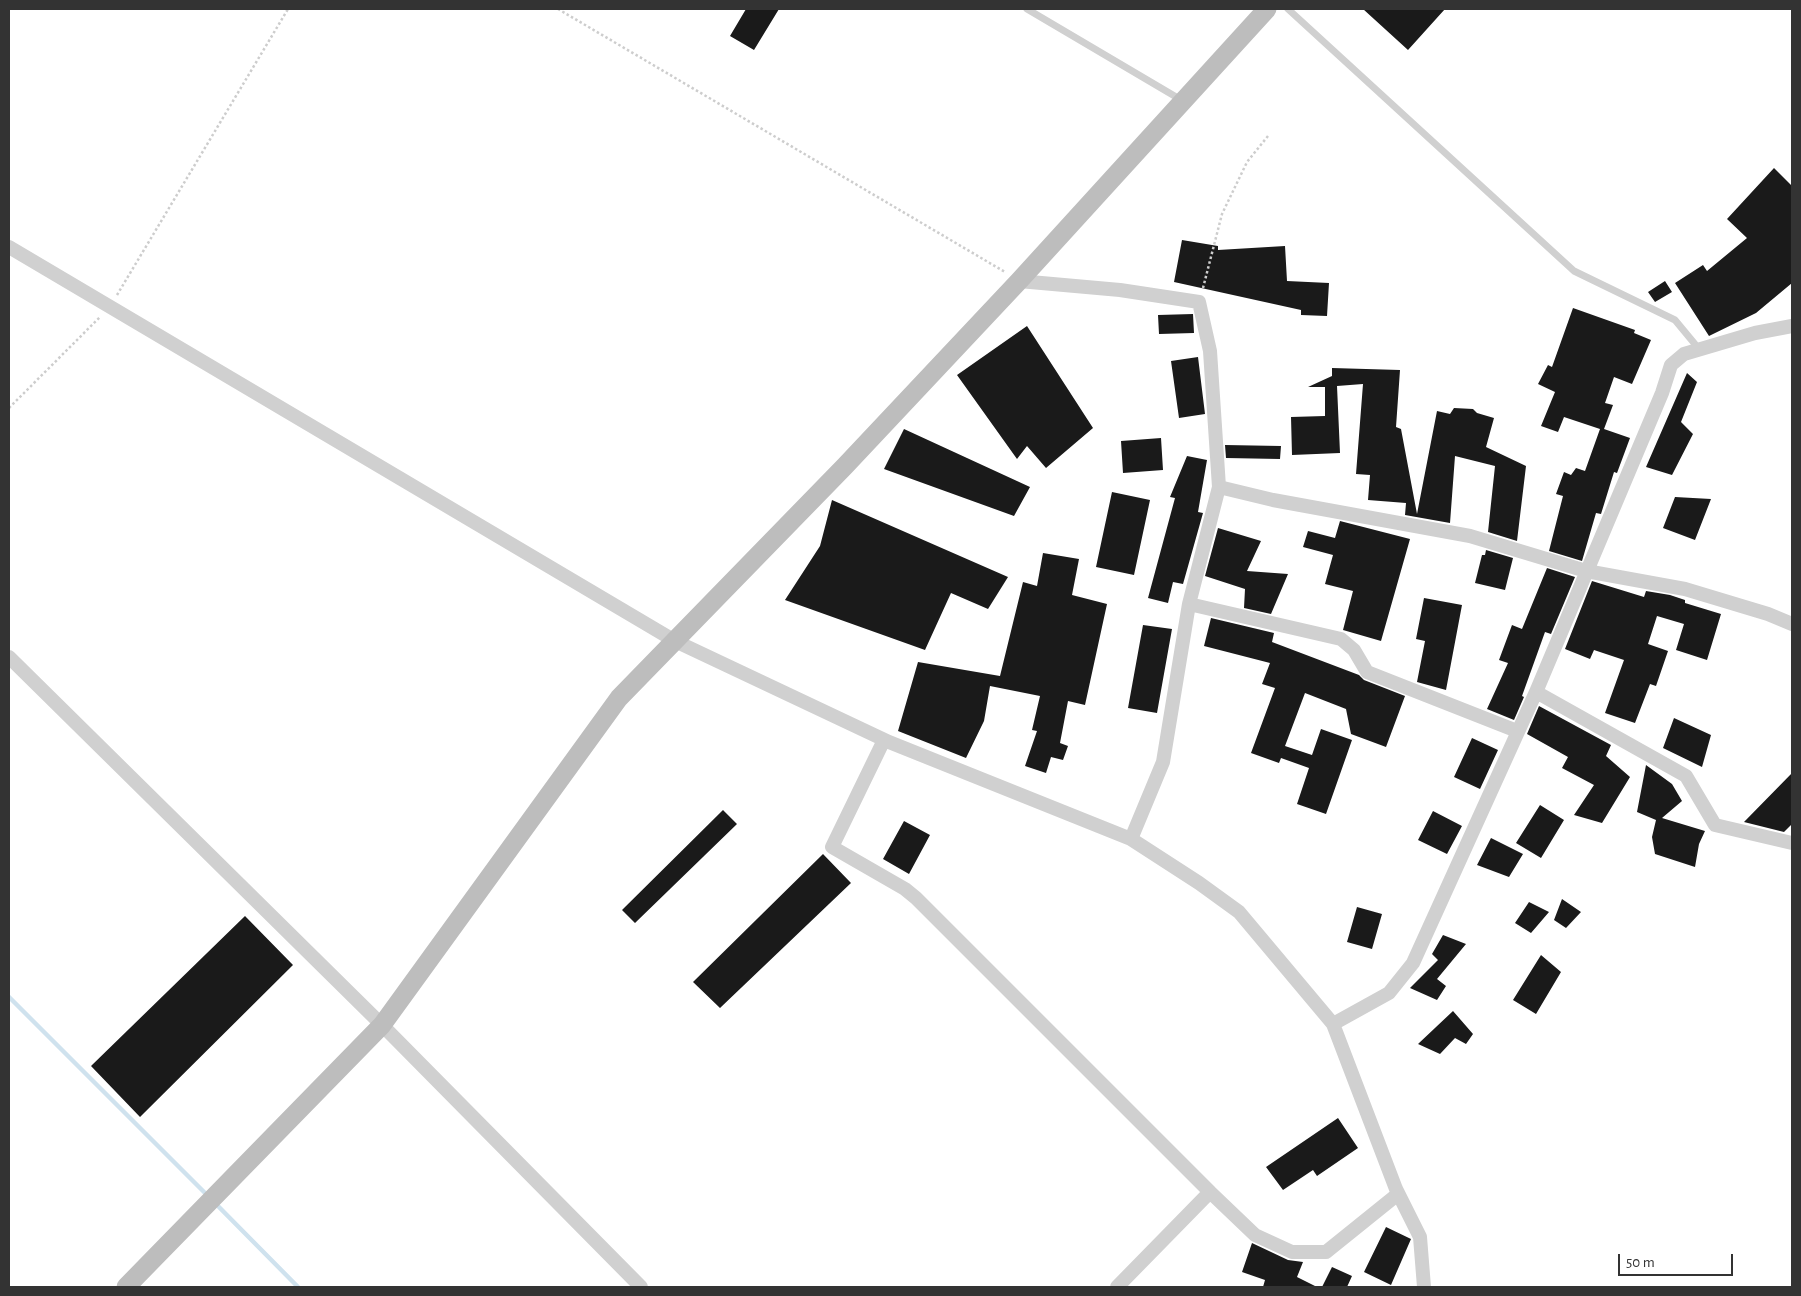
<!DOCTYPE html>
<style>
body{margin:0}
#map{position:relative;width:1801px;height:1296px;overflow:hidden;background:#fff;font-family:"Alegreya Sans",sans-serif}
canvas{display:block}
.frame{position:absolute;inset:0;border:10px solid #333;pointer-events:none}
.scale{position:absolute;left:1618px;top:1254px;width:115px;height:22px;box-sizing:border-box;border:2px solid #333;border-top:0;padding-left:6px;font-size:15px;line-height:18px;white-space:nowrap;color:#333;-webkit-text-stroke:4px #fff;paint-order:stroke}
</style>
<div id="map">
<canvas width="1801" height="1296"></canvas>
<div class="frame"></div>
<div class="scale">50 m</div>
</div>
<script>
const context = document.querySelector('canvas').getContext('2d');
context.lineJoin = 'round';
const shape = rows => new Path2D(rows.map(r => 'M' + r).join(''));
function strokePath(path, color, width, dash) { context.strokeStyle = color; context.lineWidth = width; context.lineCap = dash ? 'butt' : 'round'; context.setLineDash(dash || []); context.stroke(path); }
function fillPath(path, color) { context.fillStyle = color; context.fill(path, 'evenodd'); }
strokePath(shape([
 [9,997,208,1196],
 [215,1203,298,1287]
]), '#cfe2ee', 4.5);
fillPath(shape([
 [746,9,779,9,754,50,730,36],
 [1363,9,1445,9,1408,50],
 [1774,168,1792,186,1792,283,1756,313,1709,336,1675,283,1703,265,1707,271,1747,238,1727,219],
 [1182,240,1218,246,1218,250,1285,246,1287,281,1329,283,1327,316,1301,315,1301,310,1174,282],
 [1665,281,1672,292,1655,302,1648,292],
 [1573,308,1635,330,1634,333,1651,340,1632,384,1614,377,1605,403,1613,405,1604,429,1630,438,1617,473,1614,472,1601,514,1596,513,1582,561,1549,551,1563,496,1556,494,1564,472,1571,475,1576,468,1585,471,1600,429,1564,417,1558,432,1541,426,1555,392,1538,384,1548,365,1552,367],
 [1193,314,1194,333,1159,334,1158,315],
 [1027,326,1093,428,1046,468,1027,446,1017,459,957,375],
 [1198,357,1205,414,1179,418,1171,361],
 [1332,368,1400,370,1396,427,1401,429,1417,514,1437,411,1450,414,1454,408,1473,409,1477,413,1494,418,1486,447,1526,466,1517,541,1488,532,1495,466,1455,456,1450,523,1405,515,1406,503,1368,500,1370,475,1356,474,1363,384,1337,386,1340,453,1292,455,1291,417,1325,416,1325,387,1308,387,1332,376],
 [1687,373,1697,382,1681,422,1693,434,1672,475,1646,467],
 [904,429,1030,487,1014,516,884,469],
 [1161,438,1163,470,1123,473,1121,441],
 [1225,445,1281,446,1280,459,1226,458],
 [1187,456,1207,460,1198,512,1203,513,1183,584,1173,582,1168,603,1148,598,1175,498,1170,497],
 [1112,492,1150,500,1134,575,1096,567],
 [1675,497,1711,499,1695,540,1663,528],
 [832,500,1008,577,988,609,951,593,925,650,785,600,820,546],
 [1340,521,1410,539,1381,641,1343,630,1353,591,1325,584,1333,555,1303,547,1308,531,1335,538],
 [1218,528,1261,541,1247,571,1288,574,1271,614,1244,608,1245,589,1205,576],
 [1486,550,1513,558,1505,590,1475,583,1482,555,1485,555],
 [1043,553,1079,559,1072,595,1107,604,1085,705,1068,701,1060,743,1068,746,1063,760,1051,757,1046,773,1025,766,1037,731,1032,730,1040,696,990,686,984,721,966,758,898,731,918,662,1000,676,1023,582,1037,586],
 [1547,568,1575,577,1551,634,1545,632,1522,696,1524,697,1514,720,1487,709,1508,663,1499,660,1512,625,1522,629],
 [1592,581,1644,597,1646,591,1670,595,1685,600,1685,603,1721,614,1707,660,1676,650,1684,624,1657,616,1648,644,1668,651,1656,686,1650,684,1635,723,1605,713,1624,660,1594,650,1590,659,1565,649],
 [1424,598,1462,605,1446,690,1417,682,1425,641,1416,639],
 [1211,618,1274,633,1272,642,1359,675,1364,680,1405,696,1386,747,1351,734,1346,709,1305,693,1285,746,1312,755,1321,729,1352,740,1326,814,1297,804,1309,768,1281,758,1279,763,1251,753,1275,688,1262,684,1270,663,1204,646],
 [1143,625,1172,629,1157,713,1128,708],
 [1539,706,1611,745,1606,756,1630,777,1602,823,1574,815,1594,785,1562,768,1568,757,1527,734],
 [1674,718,1711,735,1702,767,1663,748],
 [1472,738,1498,750,1480,789,1454,777],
 [1646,765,1672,784,1682,801,1662,818,1705,831,1699,844,1695,867,1655,854,1652,837,1656,820,1637,812],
 [1792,773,1792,824,1784,832,1744,822],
 [1540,805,1564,820,1541,858,1516,843],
 [723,810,737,824,635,923,622,910],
 [1433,811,1462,826,1447,854,1418,840],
 [904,821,930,835,909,874,883,859],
 [1491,838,1523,854,1509,877,1477,865],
 [823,854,851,883,720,1008,693,982],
 [1562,899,1581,912,1566,928,1554,920],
 [1529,902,1549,912,1531,933,1515,923],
 [1357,907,1382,914,1372,949,1347,942],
 [245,916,293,965,140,1117,91,1066],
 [1443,935,1466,944,1437,979,1446,986,1437,1000,1410,988,1438,960,1432,954],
 [1541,955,1561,972,1536,1014,1513,1000],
 [1453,1011,1473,1034,1466,1044,1455,1038,1440,1054,1418,1044],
 [1338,1118,1358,1148,1317,1176,1313,1170,1283,1190,1266,1167],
 [1386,1227,1411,1239,1391,1285,1364,1272],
 [1252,1243,1288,1260,1303,1262,1297,1277,1317,1287,1263,1287,1265,1280,1242,1272],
 [1332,1267,1352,1276,1347,1287,1322,1287]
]), '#1a1a1a');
strokePath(shape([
 [558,9,1005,272],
 [1203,288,1222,214,1247,162,1268,136],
 [117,295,288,9],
 [9,408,100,317]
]), '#cdcdcd', 2.5, [2.5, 2.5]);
strokePath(shape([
 [1027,9,1183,101],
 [1288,9,1574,271,1675,320,1699,349]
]), '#d0d0d0', 7);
strokePath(shape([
 [9,247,675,641,889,742,1131,839,1199,883,1239,912,1333,1024,1396,1189,1420,1237,1424,1287],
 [1019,281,1120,290,1199,302,1210,351,1219,487,1189,604,1341,639,1354,650,1367,672,1517,731],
 [1219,487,1273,500,1470,536,1586,571,1685,589,1768,614,1792,624],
 [9,657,382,1025,641,1287],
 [1536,692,1686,776,1715,825,1792,843],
 [884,740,832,847,905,889,916,898,1210,1192],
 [1131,839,1163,762,1189,604],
 [1333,1024,1389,993,1413,963,1536,692,1662,393,1671,365,1684,354,1755,333,1792,326],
 [1117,1287,1210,1192,1255,1235,1292,1252,1326,1252,1398,1194]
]), '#d0d0d0', 14);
strokePath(shape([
 [126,1287,382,1025,619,698,845,466,1019,281,1267,9]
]), '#bdbdbd', 19);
</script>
